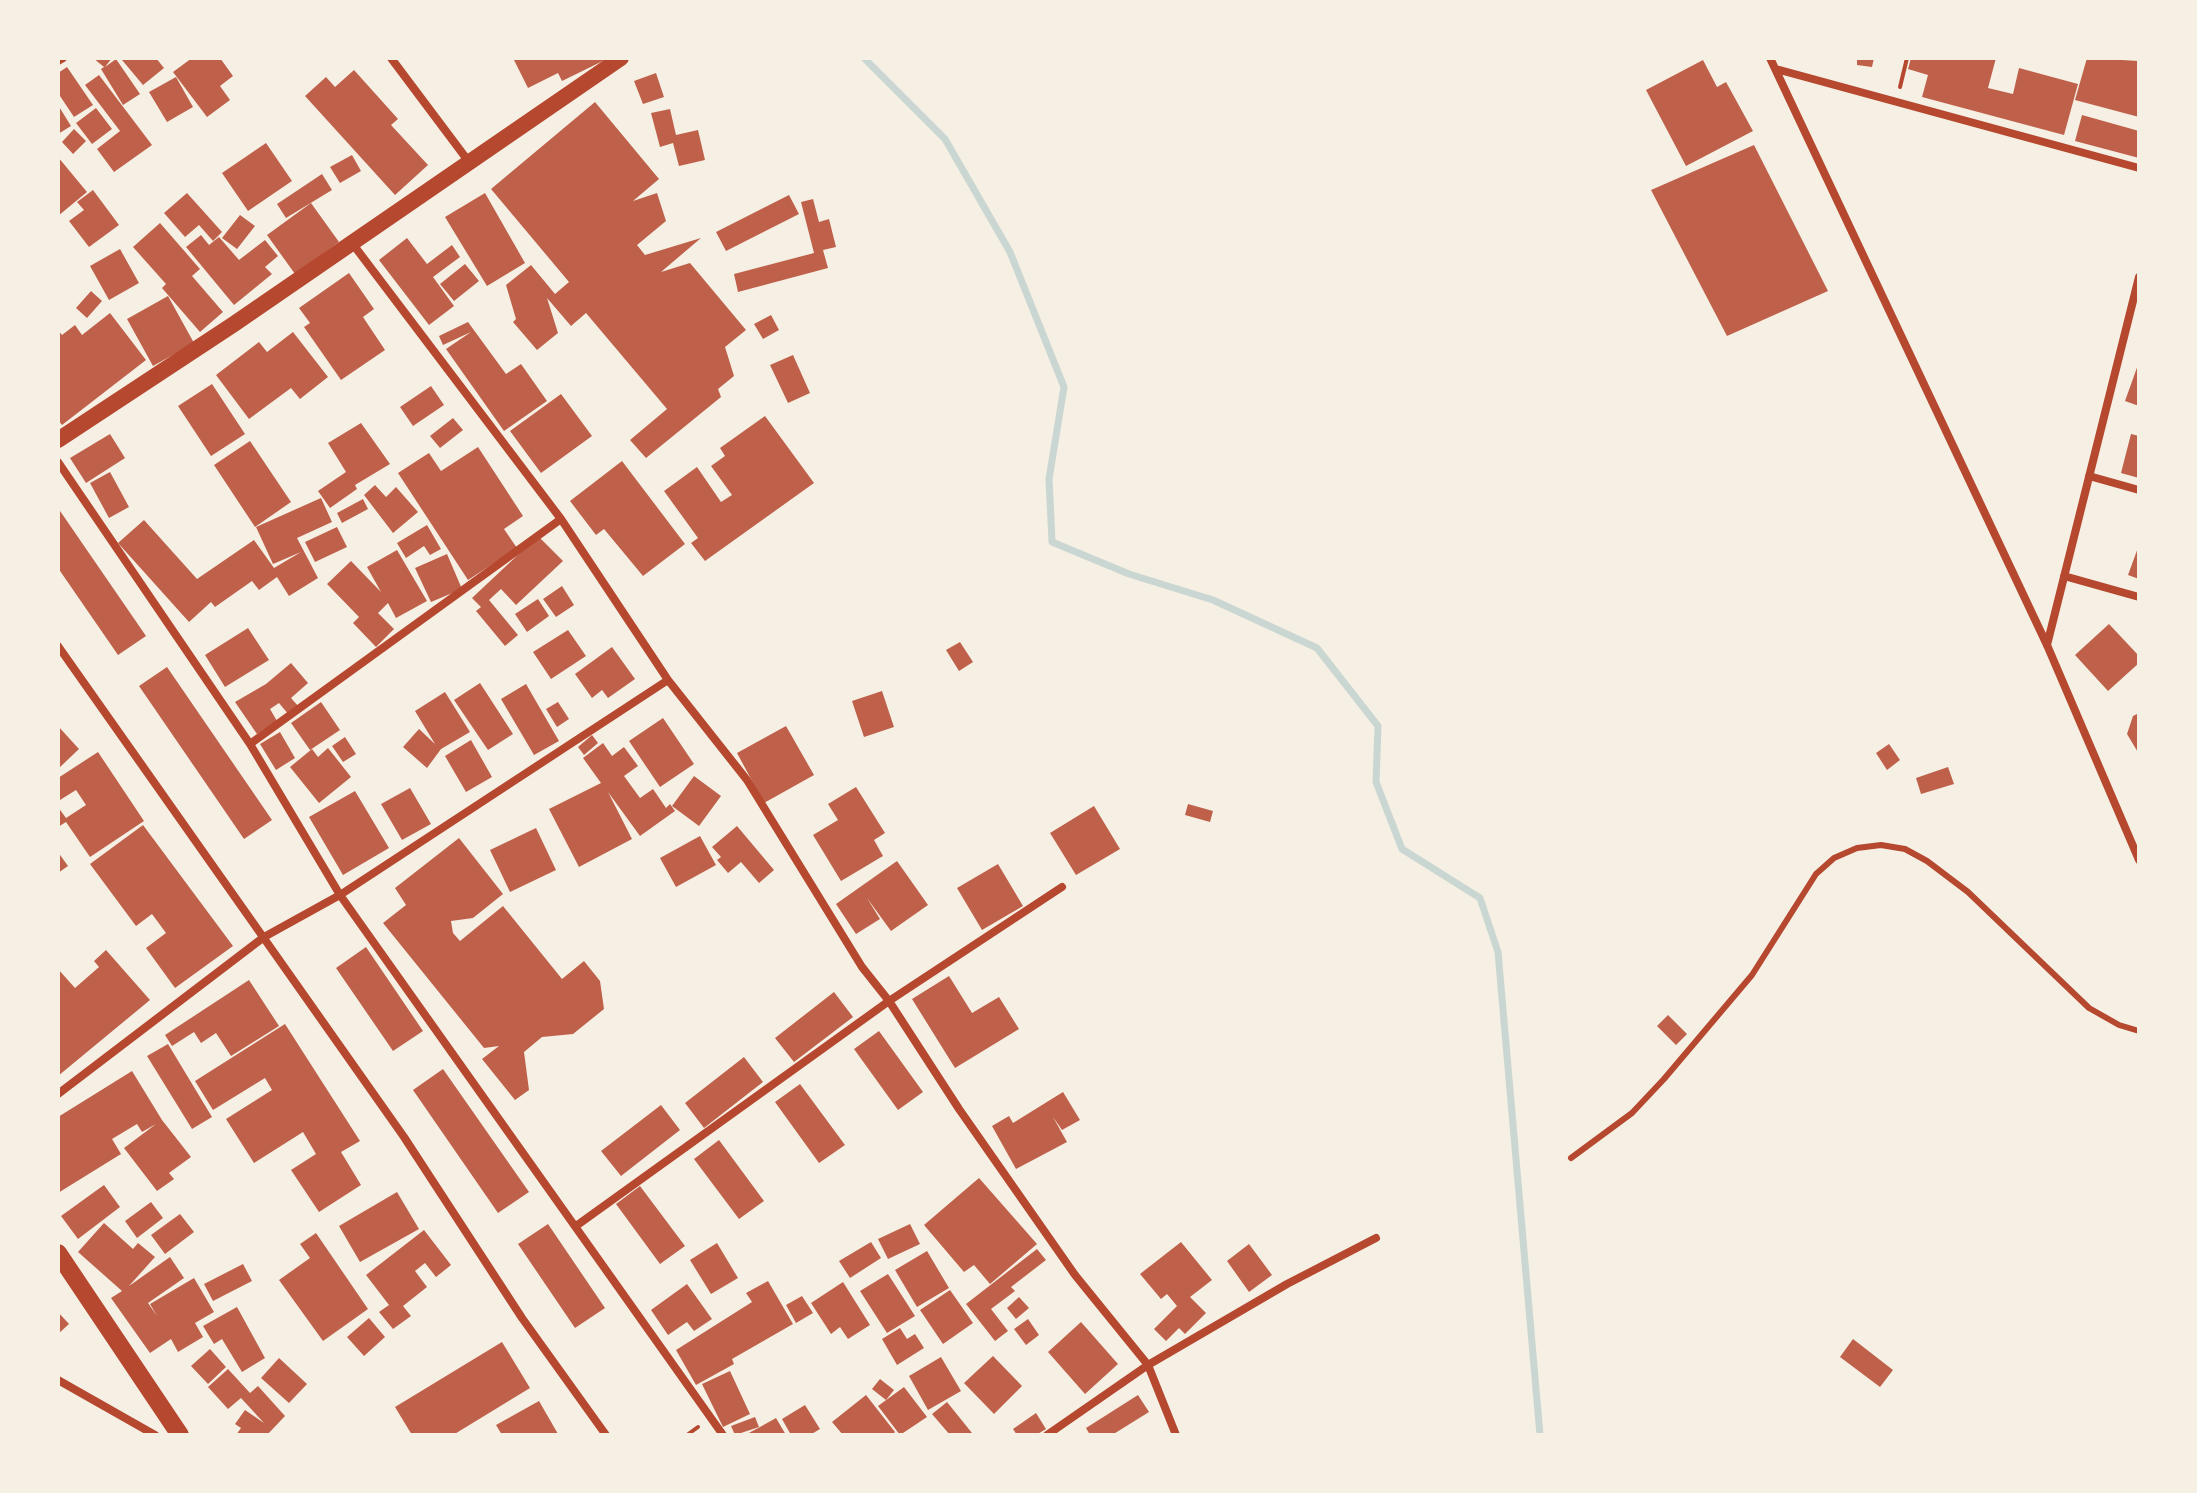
<!DOCTYPE html>
<style>
body{margin:0}
#map{position:relative;width:2197px;height:1493px;overflow:hidden;background:#f6efe4;font-family:"Crimson Pro",serif}
canvas{display:block}
.frame{position:absolute;inset:0;border:60px solid #f6efe4;pointer-events:none}
</style>
<div id="map">
<canvas width="2197" height="1493"></canvas>
<div class="frame"></div>
</div>
<script>
const context = document.querySelector('canvas').getContext('2d');
context.lineJoin = 'round';
const shape = rows => new Path2D(rows.map(r => 'M' + r).join(''));
function strokePath(path, color, width, dash) { context.strokeStyle = color; context.lineWidth = width; context.lineCap = dash ? 'butt' : 'round'; context.setLineDash(dash || []); context.stroke(path); }
function fillPath(path, color) { context.fillStyle = color; context.fill(path, 'evenodd'); }
strokePath(shape([
 [864,58,945,139,1010,252,1064,387,1049,479,1052,542,1129,574,1213,600,1317,648,1378,726,1376,782,1402,849,1480,898,1498,952,1540,1435]
]), '#c9d6d2', 7);
fillPath(shape([
 [93,58,112,58,105,67,116,59,140,94,123,105,101,69,104,67],
 [125,58,156,58,164,68,143,85,122,60],
 [192,58,220,58,233,76,220,86,230,100,207,117,173,72],
 [513,58,609,58,562,81,558,73,528,88],
 [1857,58,1874,58,1872,67,1857,65],
 [1911,58,1996,58,1988,88,2013,94,2019,68,2078,84,2064,135,1922,97,1928,75,1908,69],
 [2087,58,2139,61,2139,117,2075,100],
 [1703,60,1717,87,1726,82,1753,131,1686,166,1646,90],
 [67,67,93,105,74,117,58,93,58,73],
 [354,70,398,119,391,125,428,165,395,195,305,96,326,77,335,87],
 [656,73,664,97,643,104,634,81],
 [99,75,152,145,114,172,97,149,120,131,85,85],
 [176,77,193,107,167,122,149,92],
 [595,102,659,179,633,201,657,193,666,221,637,245,645,255,701,238,661,272,690,263,746,330,725,347,734,376,718,389,721,397,646,458,630,440,667,409,586,313,571,326,547,298,558,333,537,350,513,322,516,319,506,285,531,265,555,294,569,282,491,189],
 [58,105,71,126,58,134],
 [96,108,112,129,92,144,76,123],
 [670,109,676,135,698,130,705,160,679,166,673,143,660,147,651,113],
 [2082,115,2139,131,2139,158,2075,141],
 [74,129,86,141,73,154,62,142],
 [266,143,292,181,248,211,222,173],
 [1754,145,1828,291,1727,336,1651,190],
 [352,155,361,171,340,183,330,167],
 [58,157,87,192,58,216],
 [322,174,332,190,286,218,277,204],
 [93,190,119,225,89,247,69,221,84,210,77,202],
 [187,193,222,232,213,241,199,225,185,237,164,213],
 [485,193,525,263,487,286,445,217],
 [789,195,799,214,726,251,716,232],
 [813,199,819,222,829,219,836,247,823,250,828,268,738,292,734,274,814,253,801,202],
 [311,203,339,242,295,274,267,235],
 [240,215,255,226,237,249,222,238],
 [160,223,200,269,192,276,223,312,200,332,162,288,166,284,133,247],
 [201,235,209,245,219,237,239,260,265,240,278,256,265,267,272,274,234,305,186,247],
 [407,238,427,264,452,245,460,257,433,277,454,306,429,325,379,260],
 [120,249,139,283,109,300,90,266],
 [465,264,479,281,454,301,440,284],
 [349,273,374,309,363,317,385,350,341,380,304,327,310,323,299,308],
 [91,291,102,301,87,318,76,308],
 [168,296,194,343,153,366,127,319],
 [110,313,146,360,62,425,58,420,58,330,62,335,75,325,82,335],
 [771,315,779,330,763,339,754,324],
 [468,322,506,374,521,364,547,401,504,431,446,349,471,332,443,345,439,336],
 [293,332,328,377,300,399,291,388,249,419,216,375,259,342,267,352],
 [793,355,810,393,788,403,770,365],
 [2139,362,2139,406,2125,401],
 [212,384,245,434,211,456,178,406],
 [431,386,444,405,413,426,400,407],
 [561,394,592,436,541,473,510,431],
 [765,416,814,483,705,561,691,543,698,538,664,491,697,467,721,502,732,495,711,466,725,456,720,448],
 [453,418,463,430,440,448,430,436],
 [361,423,390,464,355,485,357,489,330,508,318,491,346,472,328,443],
 [110,434,125,458,86,483,70,458],
 [2131,434,2139,436,2139,478,2121,473],
 [250,441,291,502,255,527,214,465],
 [478,447,523,516,504,529,517,548,468,580,398,473,429,453,441,471],
 [622,461,685,544,643,576,604,529,596,535,570,501],
 [110,472,129,507,109,518,90,483],
 [375,485,386,497,396,487,418,512,393,533,364,495],
 [321,498,332,522,297,538,318,578,289,596,277,577,259,590,252,581,215,607,211,602,189,622,118,543,144,520,197,579,254,540,274,568,301,552,273,564,256,527],
 [363,499,368,509,342,523,337,513],
 [58,508,146,636,118,655,58,568],
 [427,525,441,549,430,555,424,546,406,558,397,543],
 [337,527,347,547,315,562,305,542],
 [538,536,563,561,516,605,501,589,489,600,518,635,505,646,476,611,481,607,472,598],
 [2139,545,2139,579,2128,575],
 [397,550,427,601,396,618,388,603,378,613,394,629,376,647,353,623,359,617,327,584,351,561,381,592,367,567],
 [447,554,462,589,431,602,415,568],
 [562,586,574,605,556,617,543,599],
 [538,599,549,616,527,632,515,614],
 [2109,624,2139,656,2139,663,2108,691,2075,655],
 [248,628,269,660,225,687,205,655],
 [568,630,586,656,551,679,533,652],
 [960,642,973,662,959,671,946,650],
 [612,647,635,679,608,698,602,690,592,698,575,674],
 [291,663,308,683,291,698,299,707,289,715,279,703,270,709,277,721,257,734,235,702,266,684],
 [167,667,272,820,244,839,139,686],
 [480,683,513,734,488,750,454,700],
 [526,684,559,741,534,755,501,699],
 [882,691,894,727,864,737,852,701],
 [445,692,470,732,441,749,427,768,403,747,419,729,435,744,415,711],
 [321,702,340,730,310,750,291,723],
 [558,702,569,719,557,727,546,709],
 [2139,713,2139,754,2127,734,2133,716],
 [663,718,694,764,660,787,629,741],
 [58,726,79,749,58,769],
 [786,726,814,775,764,803,737,753],
 [280,732,295,758,276,770,260,744],
 [592,735,598,743,584,755,578,747],
 [345,737,356,754,343,762,332,746],
 [471,740,492,777,466,792,445,756],
 [603,743,612,756,624,747,638,766,624,776,640,798,653,789,666,808,670,804,675,811,640,836,608,792,632,839,579,867,549,809,601,783,583,758],
 [1889,744,1900,760,1887,770,1876,753],
 [328,748,351,777,319,803,290,767,312,749,318,757],
 [98,752,144,821,90,857,66,822,58,827,58,807,66,818,86,805,76,790,60,800,58,778],
 [1948,767,1954,784,1921,794,1916,778],
 [694,776,721,796,699,826,672,806],
 [856,787,885,833,874,840,883,856,841,881,813,835,838,820,828,804],
 [410,788,431,824,402,840,381,804],
 [355,791,389,848,343,875,309,817],
 [1188,804,1213,811,1210,822,1185,815],
 [1094,806,1120,849,1076,875,1050,833],
 [143,825,233,946,175,988,146,948,166,933,152,914,136,926,90,864],
 [737,826,774,870,759,883,741,862,728,873,717,860,721,857,712,847],
 [536,828,556,870,510,892,490,850],
 [700,836,716,865,676,887,660,858],
 [459,838,503,894,473,918,451,921,453,933,460,941,503,906,562,979,584,961,600,981,604,1009,573,1034,542,1037,524,1052,529,1090,515,1100,482,1059,499,1046,484,1048,383,923,406,905,395,888],
 [58,852,68,866,58,873],
 [897,861,928,905,891,931,867,898,880,919,856,934,836,904],
 [998,864,1023,906,982,930,957,888],
 [366,947,423,1031,393,1051,336,968],
 [106,950,150,1000,58,1076,58,969,75,988,99,967,94,961],
 [949,976,972,1013,999,997,1019,1029,955,1068,912,999],
 [249,980,279,1026,231,1056,216,1033,201,1043,194,1032,172,1046,165,1035],
 [834,992,853,1017,794,1062,775,1038],
 [1668,1015,1687,1034,1676,1045,1657,1026],
 [285,1024,360,1141,341,1152,361,1185,319,1212,291,1170,316,1154,303,1132,254,1163,226,1119,272,1090,265,1078,213,1110,195,1081],
 [879,1031,923,1092,898,1110,854,1049],
 [168,1044,212,1117,192,1129,147,1056],
 [744,1057,763,1082,704,1128,685,1103],
 [443,1069,529,1192,498,1213,413,1090],
 [132,1071,162,1120,191,1157,169,1173,174,1179,157,1191,124,1148,156,1124,142,1132,137,1124,112,1139,121,1154,58,1193,58,1117],
 [800,1084,845,1145,819,1163,775,1102],
 [1063,1092,1080,1120,1062,1130,1053,1117,1067,1142,1016,1169,992,1126,1009,1116,1013,1123],
 [661,1105,680,1130,621,1176,601,1151],
 [719,1140,764,1201,739,1219,694,1159],
 [979,1178,1037,1244,990,1284,974,1265,964,1272,924,1225],
 [104,1185,120,1207,78,1239,61,1216],
 [640,1186,685,1246,660,1264,616,1204],
 [397,1192,419,1229,360,1262,339,1226],
 [151,1202,163,1218,137,1238,125,1221],
 [180,1214,194,1232,165,1254,151,1235],
 [104,1223,133,1249,138,1243,155,1257,129,1286,170,1257,184,1278,148,1303,157,1316,150,1304,194,1278,214,1312,195,1323,203,1337,178,1352,171,1339,150,1353,111,1298,122,1291,78,1252],
 [548,1224,605,1308,575,1328,518,1244],
 [910,1224,920,1244,888,1259,878,1239],
 [424,1230,451,1265,436,1277,425,1263,415,1271,427,1287,403,1306,411,1316,393,1329,379,1312,389,1305,366,1275],
 [316,1233,368,1309,323,1341,279,1280,310,1258,300,1244],
 [871,1242,881,1258,850,1278,839,1261],
 [1181,1242,1212,1280,1190,1297,1206,1313,1185,1334,1179,1328,1166,1341,1154,1329,1177,1306,1167,1294,1161,1299,1140,1274],
 [717,1243,738,1278,711,1294,690,1260],
 [1249,1244,1272,1275,1249,1292,1227,1261],
 [1037,1249,1046,1260,1011,1287,1015,1291,991,1309,1008,1331,995,1341,966,1304],
 [927,1251,949,1288,917,1307,895,1270],
 [243,1264,252,1281,213,1301,204,1284],
 [888,1274,915,1316,887,1333,860,1291],
 [768,1281,793,1324,732,1359,734,1364,696,1385,676,1350,752,1302,746,1293],
 [843,1282,870,1325,848,1339,840,1327,831,1334,811,1303],
 [687,1284,712,1319,694,1331,687,1322,668,1335,651,1310],
 [950,1290,973,1323,943,1344,920,1310],
 [802,1296,813,1313,796,1323,786,1305],
 [1019,1297,1029,1308,1016,1319,1007,1308],
 [237,1307,265,1358,242,1372,222,1339,214,1344,203,1326],
 [58,1312,69,1324,58,1334],
 [369,1318,385,1337,364,1356,347,1337],
 [1028,1319,1039,1335,1026,1345,1014,1329],
 [1081,1322,1118,1364,1085,1394,1048,1352],
 [900,1328,907,1339,915,1334,924,1348,897,1365,882,1339],
 [1853,1339,1893,1370,1880,1387,1840,1357],
 [502,1342,530,1388,453,1435,412,1435,395,1407],
 [210,1349,226,1367,208,1384,191,1366],
 [993,1356,1022,1386,994,1414,964,1383],
 [941,1357,961,1391,928,1410,909,1376],
 [279,1358,307,1384,289,1403,261,1378],
 [228,1369,250,1393,258,1386,285,1416,267,1435,236,1435,241,1428,235,1424,245,1410,264,1423,241,1398,228,1409,208,1387],
 [730,1371,750,1414,723,1427,702,1384],
 [880,1379,894,1390,886,1400,872,1389],
 [904,1387,927,1417,900,1435,878,1406],
 [866,1395,895,1432,892,1435,843,1435,832,1422],
 [1138,1395,1149,1412,1112,1435,1090,1435,1086,1428],
 [539,1401,558,1434,502,1435,496,1425],
 [947,1402,972,1433,970,1435,950,1435,932,1414],
 [805,1405,820,1429,810,1435,791,1435,782,1419],
 [1036,1413,1046,1429,1036,1435,1017,1435,1013,1429],
 [755,1417,759,1427,735,1435,731,1426],
 [776,1418,786,1435,745,1435,760,1427]
]), '#bf614a');
strokePath(shape([
 [1900,87,1907,58],
 [687,1435,698,1427]
]), '#b5482f', 4);
strokePath(shape([
 [1571,1158,1632,1113,1664,1079,1752,975,1816,874,1834,858,1857,848,1881,845,1905,849,1927,861,1968,892,2089,1008,2119,1025,2139,1031]
]), '#b5482f', 6);
strokePath(shape([
 [391,58,469,162],
 [1770,58,2047,645,2139,860],
 [58,61,63,58],
 [1776,69,2139,168],
 [352,243,561,519,668,680,747,780,862,967,889,1001,959,1109,1075,1275,1148,1365,1176,1435],
 [58,462,250,744,340,895,723,1435],
 [2089,476,2139,490],
 [2064,576,2139,597],
 [2047,645,2139,277],
 [58,646,404,1137,522,1318,606,1435],
 [250,744,561,519],
 [58,1094,264,937,340,895,668,680],
 [576,1226,889,1001,1062,887],
 [58,1380,155,1435],
 [1047,1435,1148,1365,1287,1284,1376,1238]
]), '#b5482f', 8);
strokePath(shape([
 [58,440,234,324,621,58]
]), '#b5482f', 16);
strokePath(shape([
 [58,1253,180,1435]
]), '#b5482f', 18);
</script>
